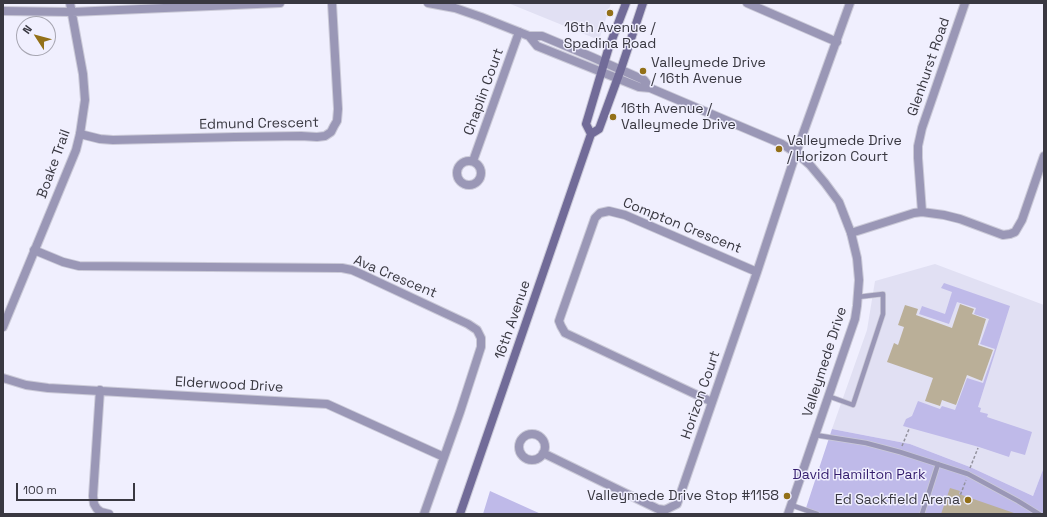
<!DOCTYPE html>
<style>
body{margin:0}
#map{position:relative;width:1047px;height:517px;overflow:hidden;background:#f0effe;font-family:"Space Grotesk",sans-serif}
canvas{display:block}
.frame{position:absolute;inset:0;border:4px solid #393841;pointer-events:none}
.north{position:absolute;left:16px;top:16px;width:40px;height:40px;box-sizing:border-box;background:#f0effe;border:1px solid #a7a6b2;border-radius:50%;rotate:306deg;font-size:11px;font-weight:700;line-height:16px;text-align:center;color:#393841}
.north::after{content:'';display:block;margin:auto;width:14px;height:18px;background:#937018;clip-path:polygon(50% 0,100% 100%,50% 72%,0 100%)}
.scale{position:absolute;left:16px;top:483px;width:119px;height:18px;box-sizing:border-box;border:2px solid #393841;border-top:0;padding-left:5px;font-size:12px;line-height:14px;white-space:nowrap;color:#393841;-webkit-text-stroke:3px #f0effe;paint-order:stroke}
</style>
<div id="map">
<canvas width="1047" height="517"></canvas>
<div class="frame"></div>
<div class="north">N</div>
<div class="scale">100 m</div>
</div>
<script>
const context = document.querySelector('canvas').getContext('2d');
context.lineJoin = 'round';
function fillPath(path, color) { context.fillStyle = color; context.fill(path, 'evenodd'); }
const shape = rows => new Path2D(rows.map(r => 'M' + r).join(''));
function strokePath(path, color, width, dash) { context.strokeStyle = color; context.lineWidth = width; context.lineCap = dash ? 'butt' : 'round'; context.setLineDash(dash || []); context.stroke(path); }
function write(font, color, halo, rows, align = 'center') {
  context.font = font + ' "Space Grotesk",sans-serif'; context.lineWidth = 3; context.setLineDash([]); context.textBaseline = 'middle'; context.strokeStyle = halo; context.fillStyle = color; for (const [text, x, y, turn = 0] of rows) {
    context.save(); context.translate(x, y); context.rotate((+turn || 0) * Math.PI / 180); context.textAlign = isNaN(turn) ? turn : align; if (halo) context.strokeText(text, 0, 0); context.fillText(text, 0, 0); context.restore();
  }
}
fillPath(shape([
 [508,3,611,3,599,40],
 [935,264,1044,305,1044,467,1033,496,970,467,910,444,832,429,867,330,875,281]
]), '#e1e0f3');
fillPath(shape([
 [944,283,1010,306,978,407,981,408,980,412,988,414,987,417,1032,432,1025,455,1011,451,1009,457,979,447,903,426,906,419,912,416,918,401,940,409,942,406,955,410,967,378,983,383,995,349,980,344,989,319,974,314,976,308,957,302,949,324,919,314,922,306,945,314,952,292,941,288],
 [832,429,910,444,970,467,1033,496,1044,467,1044,514,804,514],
 [490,491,541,514,483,514]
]), '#bfbae9');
fillPath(shape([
 [960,304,974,309,972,314,986,319,978,345,993,350,982,381,967,375,956,405,942,400,940,406,925,401,933,378,887,362,894,343,898,345,904,327,898,325,905,305,918,309,916,315,952,328],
 [950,488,960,491,959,494,1014,513,1013,514,941,514]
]), '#baaf98');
const service = shape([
 [828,396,853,405,883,314,883,294,858,297],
 [815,435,866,443,900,452,968,474,1018,501,1039,514],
 [791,505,817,514],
 [922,514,938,464]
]);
const minor = shape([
 [747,3,837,42],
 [80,134,100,139,113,140,235,137,301,136,317,137,325,136,331,132,334,126,337,121,338,109,332,3],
 [473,161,519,32],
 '457 173a12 12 0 1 1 24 0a12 12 0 1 1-24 0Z',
 [922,212,918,158,918,146,922,128,965,3],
 [851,233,914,213,922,212,944,215,960,219,1003,235,1010,234,1015,232,1022,220,1044,156],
 [34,250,63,262,79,266,342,268,352,270,361,274,468,324,477,330,481,338,481,347,460,412,424,514],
 [3,378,26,385,48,388,327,404,444,457],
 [100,390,93,496,94,504,97,509,101,512,109,514],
 [712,402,565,333,561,326,559,321,561,315,595,218,600,213,609,211,625,215,757,272],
 '519 447a13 13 0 1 1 26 0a13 13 0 1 1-26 0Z',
 [543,453,658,509,665,510,677,504,757,272,796,153,850,3]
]);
const tertiary = shape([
 [428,3,455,8,481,17,529,36,537,46,639,87,650,88,782,144,796,153,810,165,825,183,839,202,851,233,857,258,859,280,857,306,855,319,788,514],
 [3,11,72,12,280,3],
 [529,36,542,36,592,57,644,80,650,88],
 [3,327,76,150,80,134,85,100,83,74,70,3]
]);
const secondary = shape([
 [591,134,586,124,608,50,626,3],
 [460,514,591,134,599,129,621,69,643,3]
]);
strokePath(service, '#cbcad8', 6);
strokePath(minor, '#cbcad8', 10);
strokePath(tertiary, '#cbcad8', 10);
strokePath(secondary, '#cbcad8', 10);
strokePath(shape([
 [902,446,909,429],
 [970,468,978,448],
 [957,504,966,480]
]), '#93929e', 1.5, [3, 2]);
strokePath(service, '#9a97b6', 4.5);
strokePath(minor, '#9a97b6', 8);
strokePath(tertiary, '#9a97b6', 8);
strokePath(secondary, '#716b98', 8);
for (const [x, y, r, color] of [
 [610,13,4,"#937018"],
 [643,71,4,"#937018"],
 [613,117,4,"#937018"],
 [779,149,4,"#937018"],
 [787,496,4,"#937018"],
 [968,500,4,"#937018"]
]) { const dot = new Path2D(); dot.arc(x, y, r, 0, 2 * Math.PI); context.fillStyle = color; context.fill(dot); strokePath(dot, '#f0effe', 1.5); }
write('14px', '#393841', '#f0effe', [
 ["16th Avenue /",610,28,"center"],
 ["Spadina Road",610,44,"center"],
 ["Valleymede Drive",651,63],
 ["/ 16th Avenue",651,79],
 ["16th Avenue /",621,109],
 ["Valleymede Drive",621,125],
 ["Valleymede Drive",787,141],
 ["/ Horizon Court",787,157],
 ["Valleymede Drive Stop #1158",779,496,"right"],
 ["Ed Sackfield Arena",960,500,"right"]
], 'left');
write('14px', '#393841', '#f0effe', [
 ["Glenhurst Road",929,67,-71],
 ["Chaplin Court",484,92,-70],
 ["Edmund Crescent",259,124,-1],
 ["Boake Trail",54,164,-70],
 ["Compton Crescent",682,226,22],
 ["Ava Crescent",395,277,23],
 ["16th Avenue",513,320,-71],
 ["Valleymede Drive",825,362,-72],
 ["Elderwood Drive",229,385,3],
 ["Horizon Court",701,395,-71]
]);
write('14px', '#341d6e', '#f0effe', [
 ["David Hamilton Park",859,475]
]);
</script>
